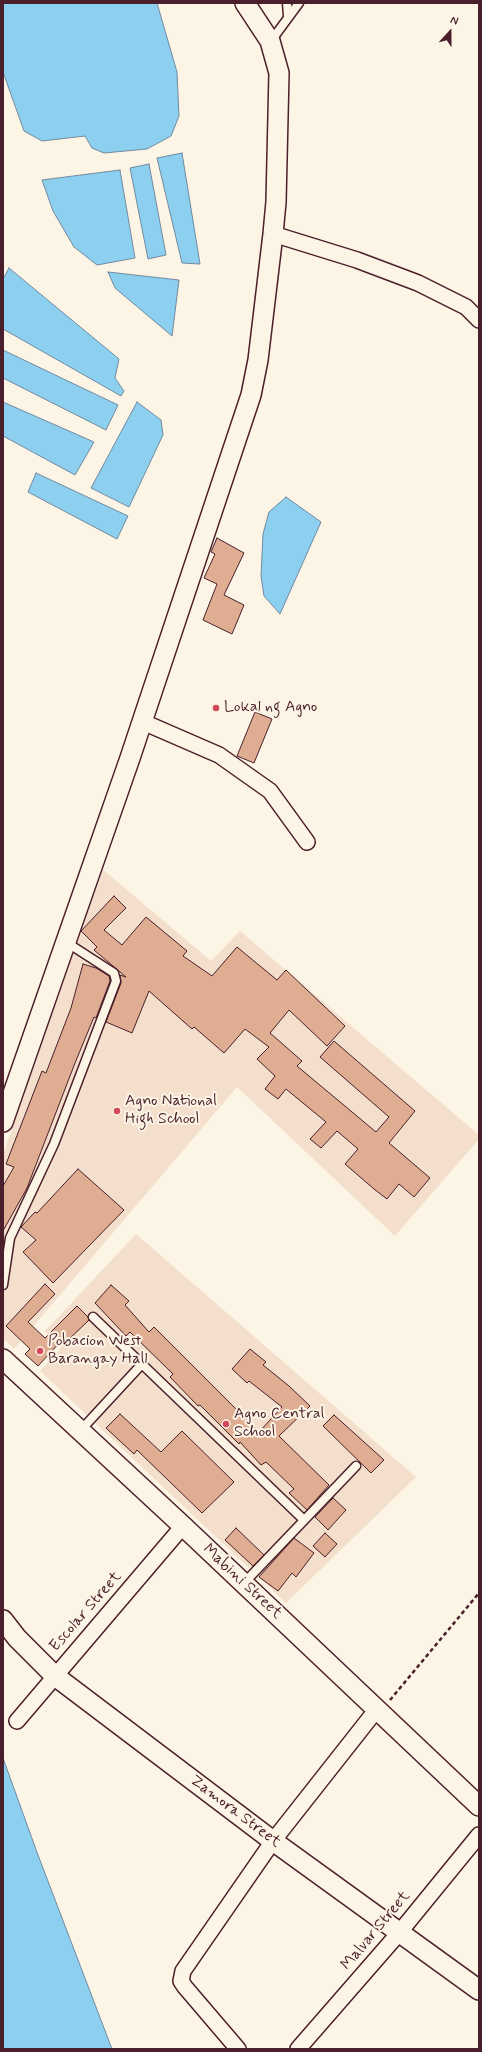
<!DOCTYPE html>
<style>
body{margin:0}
#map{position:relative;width:482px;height:2052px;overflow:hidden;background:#fcf5e5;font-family:Mynerve,sans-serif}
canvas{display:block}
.frame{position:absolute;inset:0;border:4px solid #4a1f2b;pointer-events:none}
.north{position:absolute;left:430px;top:12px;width:40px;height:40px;-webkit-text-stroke:3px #fcf5e5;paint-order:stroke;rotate:21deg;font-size:11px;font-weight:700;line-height:16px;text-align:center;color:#4a1f2b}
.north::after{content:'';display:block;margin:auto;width:14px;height:18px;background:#4a1f2b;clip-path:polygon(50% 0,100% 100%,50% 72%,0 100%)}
</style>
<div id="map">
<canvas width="482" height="2052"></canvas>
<div class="frame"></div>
<div class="north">N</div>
</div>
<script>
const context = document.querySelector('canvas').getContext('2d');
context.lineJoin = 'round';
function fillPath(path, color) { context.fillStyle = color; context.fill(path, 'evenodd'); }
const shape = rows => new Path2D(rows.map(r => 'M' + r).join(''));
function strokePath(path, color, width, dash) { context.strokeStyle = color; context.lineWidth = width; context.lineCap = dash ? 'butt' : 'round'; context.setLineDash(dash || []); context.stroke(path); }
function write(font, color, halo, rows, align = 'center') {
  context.font = font + ' Mynerve,sans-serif'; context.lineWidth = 4; context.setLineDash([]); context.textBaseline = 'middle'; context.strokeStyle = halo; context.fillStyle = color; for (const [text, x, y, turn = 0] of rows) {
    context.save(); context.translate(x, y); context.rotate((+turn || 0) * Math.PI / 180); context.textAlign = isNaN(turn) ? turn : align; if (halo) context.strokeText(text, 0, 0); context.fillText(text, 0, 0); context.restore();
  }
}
fillPath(shape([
 [100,867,211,961,240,931,479,1135,479,1139,395,1236,237,1087,14,1349,3,1338,3,1155],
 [136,1234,416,1477,286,1603,40,1371,61,1348,45,1331]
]), '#f3dfcc');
const water = shape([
 [3,3,157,3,177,72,179,116,171,136,147,149,104,153,92,148,85,136,42,141,24,131,3,72,3,3],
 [182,153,200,264,182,263,157,158,182,153],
 [149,164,166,255,148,259,130,168,149,164],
 [120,170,135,258,97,265,74,247,53,211,42,180,120,170],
 [9,268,119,359,115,378,124,391,121,396,3,329,3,279,9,268],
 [108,272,179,280,172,336,115,288,108,272],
 [3,350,118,405,106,430,3,378,3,350],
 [3,402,94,442,75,475,3,436,3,402],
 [137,402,161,420,163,435,129,507,91,488,137,402],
 [36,473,128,516,117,539,28,492,36,473],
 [286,497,321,522,280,614,264,596,261,576,263,534,269,512,286,497],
 [3,1758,38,1855,112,2049,3,2049,3,1758]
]);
fillPath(water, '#8ccfee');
strokePath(water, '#7289a0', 1);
const building = shape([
 [217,538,244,553,224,595,244,605,232,634,203,620,217,584,204,578,215,554,211,552,217,538],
 [255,712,272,719,254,763,237,756,255,712],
 [114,896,126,908,104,930,122,945,146,917,187,951,183,956,212,976,237,947,277,980,286,970,345,1026,327,1046,289,1010,270,1033,302,1061,297,1066,376,1132,389,1117,320,1057,334,1041,415,1111,389,1143,430,1178,414,1197,399,1184,387,1199,374,1189,345,1164,358,1149,337,1131,321,1148,310,1139,326,1122,286,1089,278,1099,265,1089,275,1076,257,1059,269,1047,245,1029,224,1053,194,1027,192,1029,149,991,132,1033,106,1022,121,983,120,975,126,977,94,950,97,947,81,931,114,896],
 [83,964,96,968,109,976,110,981,96,1018,94,1017,75,1063,27,1188,3,1231,3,1186,14,1167,6,1164,42,1071,46,1073,71,1008,83,964],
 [78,1169,124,1210,53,1283,23,1252,36,1240,21,1227,35,1212,37,1213,78,1169],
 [45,1284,55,1294,28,1322,45,1338,77,1306,88,1317,89,1320,65,1343,62,1340,38,1366,25,1354,30,1349,6,1326,45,1284],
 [111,1285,129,1301,125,1305,149,1332,154,1327,259,1432,282,1407,249,1381,247,1383,232,1369,250,1349,266,1362,263,1365,289,1386,310,1406,279,1436,329,1485,307,1510,289,1493,294,1489,266,1462,261,1465,240,1442,239,1444,200,1405,198,1406,170,1377,173,1374,130,1332,126,1336,95,1303,111,1285],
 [120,1414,161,1452,182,1431,234,1482,202,1513,137,1450,134,1454,106,1428,120,1414],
 [334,1415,384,1460,371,1473,323,1426,334,1415],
 [333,1498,346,1510,328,1530,315,1517,333,1498],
 [236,1528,264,1555,253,1566,225,1540,236,1528],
 [325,1533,337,1544,325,1557,313,1546,325,1533],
 [294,1538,314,1553,296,1577,292,1573,278,1591,259,1577,294,1538]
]);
fillPath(building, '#dfad92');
strokePath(building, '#4a1f2b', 1);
const service = shape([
 [287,3,288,16],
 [271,41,299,3],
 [3,1285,10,1238,54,1144,116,981,114,973,66,942],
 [93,1317,304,1520],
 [80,1431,142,1364],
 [244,1583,356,1466]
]);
const minor = shape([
 [273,234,357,260,418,283,466,307,479,320],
 [143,722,219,755,270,791,307,842],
 [17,1721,183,1526],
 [238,2049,185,1987,181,1981,183,1971,273,1841,377,1709],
 [298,2049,399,1933,479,1835]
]);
const tertiary = shape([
 [3,1122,130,758,251,395,258,360,273,234,276,202,279,73,270,41,245,3],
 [3,1359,183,1526,479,1806],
 [3,1620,17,1638,55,1676,273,1841,479,1990]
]);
strokePath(service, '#4a1f2b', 11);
strokePath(minor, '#4a1f2b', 18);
strokePath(tertiary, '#4a1f2b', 22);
strokePath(shape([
 [390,1700,479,1593]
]), '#4a1f2b', 2.5, [4, 3]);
strokePath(service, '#fcf5e5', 8);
strokePath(minor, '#fcf5e5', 15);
strokePath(tertiary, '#fcf5e5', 19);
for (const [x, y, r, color] of [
 [216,708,4,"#d1495b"],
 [117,1111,4,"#d1495b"],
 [40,1351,4,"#d1495b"],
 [226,1424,4,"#d1495b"]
]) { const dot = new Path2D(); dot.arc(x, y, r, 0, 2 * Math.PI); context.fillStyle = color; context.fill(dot); strokePath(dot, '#fcf5e5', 1.5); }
write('16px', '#4a1f2b', '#fcf5e5', [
 ["Lokal ng Agno",224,708],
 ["Agno National",125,1102],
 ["High School",125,1120],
 ["Pobacion West",48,1342],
 ["Barangay Hall",48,1360],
 ["Agno Central",234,1415],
 ["School",234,1433]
], 'left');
write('16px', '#4a1f2b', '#fcf5e5', [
 ["Mabini Street",242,1582,43],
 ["Escolar Street",86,1612,-49],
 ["Zamora Street",235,1812,37],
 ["Malvar Street",376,1931,-50]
]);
</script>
